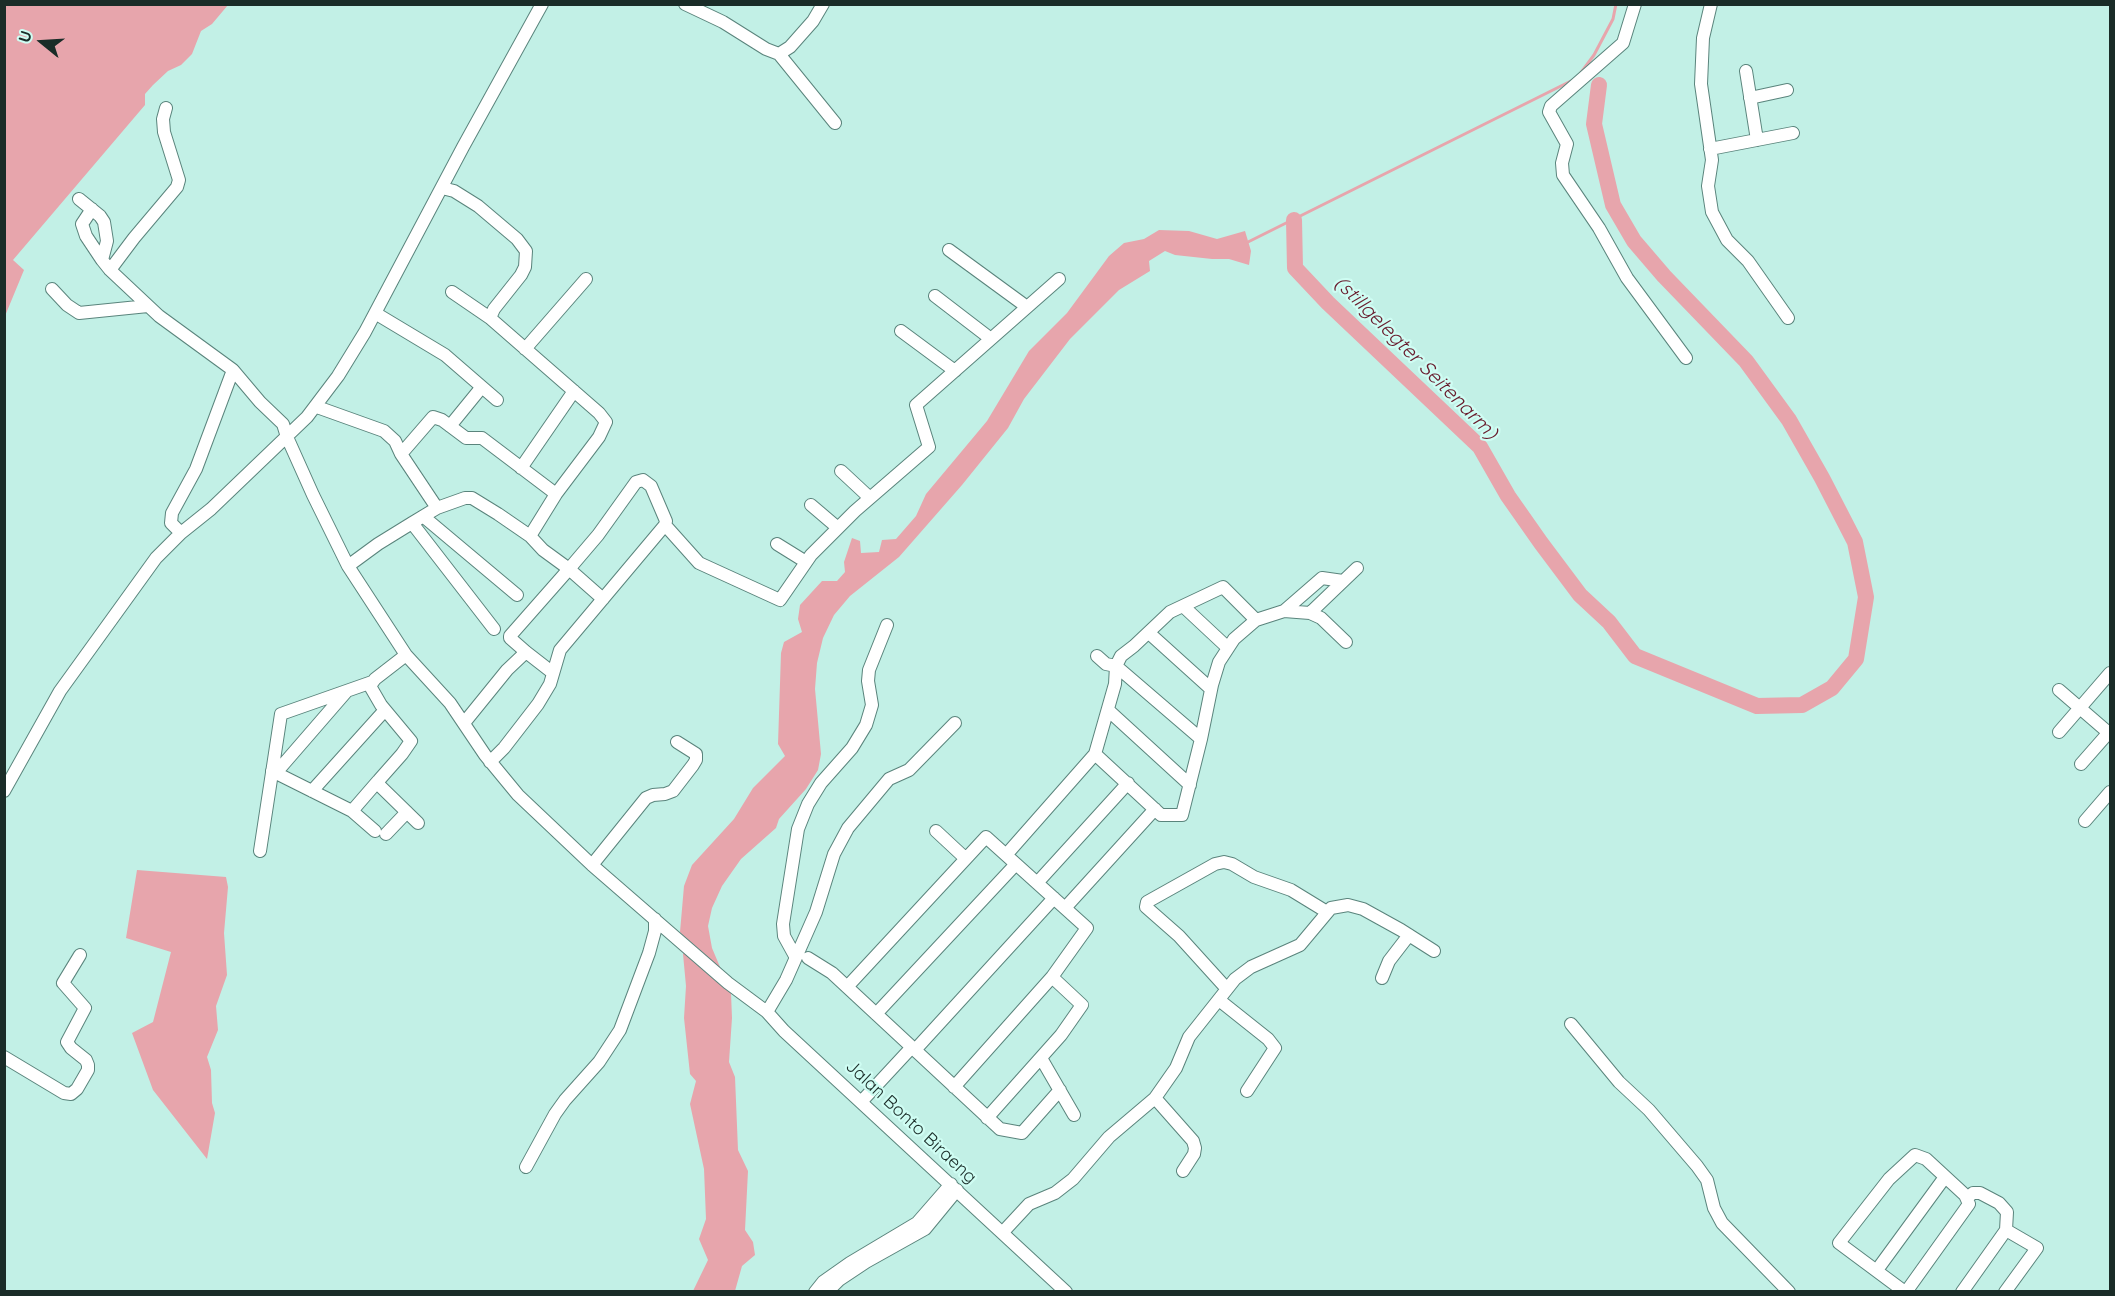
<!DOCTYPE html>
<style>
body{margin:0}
#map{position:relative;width:2115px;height:1296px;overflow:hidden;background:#c2f0e6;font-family:Quicksand,sans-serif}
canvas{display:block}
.frame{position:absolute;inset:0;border:6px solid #1a2c28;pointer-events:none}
.north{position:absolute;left:12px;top:12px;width:60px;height:60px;-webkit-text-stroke:4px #cffdf3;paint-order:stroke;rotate:288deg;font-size:16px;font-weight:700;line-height:24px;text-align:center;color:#1a2c28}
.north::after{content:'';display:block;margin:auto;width:21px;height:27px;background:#1a2c28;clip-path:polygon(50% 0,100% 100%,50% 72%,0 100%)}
</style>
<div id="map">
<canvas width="2115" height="1296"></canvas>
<div class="frame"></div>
<div class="north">U</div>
</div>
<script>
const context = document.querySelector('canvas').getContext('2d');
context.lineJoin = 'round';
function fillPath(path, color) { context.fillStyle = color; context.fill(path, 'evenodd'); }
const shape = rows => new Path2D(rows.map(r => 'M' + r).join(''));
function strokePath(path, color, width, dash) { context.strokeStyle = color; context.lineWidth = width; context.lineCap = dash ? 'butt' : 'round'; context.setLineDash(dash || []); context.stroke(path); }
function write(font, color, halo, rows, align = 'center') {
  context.font = font + ' Quicksand,sans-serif'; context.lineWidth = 4.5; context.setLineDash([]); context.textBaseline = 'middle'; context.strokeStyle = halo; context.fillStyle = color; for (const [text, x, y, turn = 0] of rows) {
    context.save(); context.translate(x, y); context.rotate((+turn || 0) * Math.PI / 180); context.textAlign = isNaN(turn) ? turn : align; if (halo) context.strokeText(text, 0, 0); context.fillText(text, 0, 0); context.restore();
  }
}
fillPath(shape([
 [5,4,228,5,212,24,201,31,192,54,181,65,168,71,153,85,145,94,145,105,13,260,24,270,5,316],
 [1159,230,1189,231,1217,239,1245,231,1251,251,1249,265,1229,259,1212,259,1175,255,1165,251,1149,261,1150,271,1119,290,1070,339,1024,399,1008,428,962,485,899,557,850,596,834,615,823,638,817,663,815,689,821,754,818,770,806,789,779,819,776,828,741,859,722,886,712,908,708,926,712,948,731,993,732,1018,729,1062,735,1077,738,1150,748,1171,745,1230,753,1242,755,1255,742,1266,735,1291,693,1291,708,1260,699,1239,706,1219,704,1169,690,1104,696,1081,690,1074,684,1018,686,986,683,954,689,944,680,932,684,886,692,865,734,819,753,788,785,756,778,744,781,653,784,642,802,632,798,619,800,605,822,581,837,581,845,572,844,562,852,538,860,541,861,553,879,552,882,540,896,539,916,516,926,494,987,421,1029,351,1067,313,1109,256,1124,243,1144,239],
 [137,870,226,877,228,887,224,933,227,975,216,1006,218,1030,207,1057,211,1070,212,1103,215,1113,207,1159,153,1090,132,1033,153,1022,171,952,126,938]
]), '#e7a5ac');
strokePath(shape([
 [1580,74,1594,55,1613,19,1616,4],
 [1248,242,1573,80]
]), '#e7a5ac', 3);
strokePath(shape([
 [1294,220,1295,268,1328,303,1480,447,1508,496,1541,543,1580,595,1609,622,1635,656,1757,706,1802,705,1832,688,1856,659,1866,597,1855,542,1822,478,1789,420,1746,361,1664,276,1634,241,1613,205,1594,124,1599,85]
]), '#e7a5ac', 16);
const minor = shape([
 [685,4,723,22,766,49,779,54,790,47,813,21,823,4],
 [1635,4,1623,43,1551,106,1549,112,1567,144,1562,163,1563,175,1599,228,1627,278,1686,358],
 [1711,4,1703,38,1701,84,1712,160,1708,186,1712,212,1727,240,1748,261,1788,318],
 [779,54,835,123],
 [1746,71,1757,140],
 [1750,98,1787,90],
 [1710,149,1793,133],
 [442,188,454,191,478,206,517,239,526,251,525,267,521,275,494,309,490,318],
 [79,199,100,216,104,222,107,241,102,260,110,270,159,316,233,370,196,469,172,513,171,523,181,533],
 [92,209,82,224,86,236,102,260],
 [949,250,1027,307],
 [110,270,134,238,177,187,179,180,164,132,163,119,166,108],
 [52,289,67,305,79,313,148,306],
 [452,292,490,318,599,413,606,422,599,437,556,494,530,536],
 [935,296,991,339],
 [375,313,445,355,497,400],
 [901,331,955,371],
 [525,349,586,279],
 [233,370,260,402,283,424,287,437,313,495,348,566,406,655,450,703,485,755,518,795,592,865,728,983,767,1012,784,1031,1066,1292],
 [317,407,384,431,395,441,401,454],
 [450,426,481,388],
 [521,468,574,391],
 [841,471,870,498],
 [811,505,838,528],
 [437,508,401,454,433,417,442,420,466,438,482,438,556,494],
 [424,517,517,595],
 [412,523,494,629],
 [665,525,699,563,780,600,811,555,855,511,929,447,916,405,1059,279],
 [777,544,806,562],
 [348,566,378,544,412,523,437,508,465,498,472,498,498,514,530,536,543,550,569,569,598,535,636,482,643,480,651,486,666,521,665,525,560,650,550,684,538,704,504,748,490,762],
 [1183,606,1228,648],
 [1284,611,1322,578,1343,581],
 [1310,613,1357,568],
 [1149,633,1211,689],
 [406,655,375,679,370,686,381,705,411,741,402,754,379,780,379,785,418,823],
 [1097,656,1106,664,1116,666,1201,739],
 [553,673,526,652,510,638,510,636,569,569,603,599],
 [2059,690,2110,734],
 [1108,710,1190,785],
 [464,723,507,670,526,652],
 [2059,732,2110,673],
 [1095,754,1161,815,1182,815,1201,739,1212,685,1219,662,1234,639,1256,620,1284,611,1310,613,1321,618,1346,642],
 [2081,764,2110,731],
 [272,771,352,811,378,781],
 [272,771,281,767,346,692],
 [4,791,60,691,156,558,181,533,211,509,307,417,338,376,365,332,463,147,542,4],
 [312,791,385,710],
 [352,811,375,831],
 [2085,821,2110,792],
 [936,831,965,858],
 [386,834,407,812],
 [260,851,281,714,372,682],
 [1006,855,1095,754,1115,684,1116,666,1121,656,1134,646,1170,612,1223,587,1256,620],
 [592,865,646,798,653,795,665,794,673,791,693,765,696,760,696,754,677,742],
 [1037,883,1128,783],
 [1065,908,1155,809],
 [795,956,784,936,783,924,798,829,808,804,821,783,852,748,866,725,872,705,868,681,869,670,887,625],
 [808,958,832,973,1000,1129,1022,1133,1060,1090],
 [1382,978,1389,961,1409,935],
 [847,987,986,837,1087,928,1052,977,954,1087],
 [1227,989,1179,936,1146,907,1147,902,1215,864,1224,862,1232,864,1254,877,1291,890,1327,912],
 [1219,1000,1268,1039,1275,1048,1247,1091],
 [767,1012,786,980,816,912,834,854,848,828,889,779,909,770,955,723],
 [876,1014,1016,864],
 [1571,1024,1619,1082,1649,1110,1697,1166,1707,1180,1714,1208,1722,1223,1789,1292],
 [915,1050,1054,898],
 [4,1057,64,1093,71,1094,77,1089,88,1070,88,1065,86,1060,71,1048,67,1042,85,1008,63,983,80,955],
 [1041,1058,1074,1115],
 [1155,1098,1193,1141,1195,1148,1194,1154,1183,1171],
 [861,1102,912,1047],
 [987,1118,1061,1035,1082,1005,1052,977],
 [526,1167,555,1114,565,1100,599,1062,620,1030,649,953,655,931,655,919],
 [1967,1198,1973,1193,1980,1193,1999,1203,2007,1212,2006,1230,2037,1248,2005,1292],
 [1003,1232,1029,1204,1055,1193,1073,1179,1109,1137,1155,1098,1176,1068,1189,1037,1235,979,1251,967,1300,945,1331,908,1348,905,1363,909,1401,930,1434,951],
 [1877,1270,1945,1177],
 [815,1292,823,1282,850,1263,917,1223,951,1184],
 [827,1292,839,1280,866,1262,925,1229,957,1190],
 [1905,1292,1839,1243,1889,1179,1915,1155,1926,1159,1965,1195,1969,1204,1906,1292],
 [1962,1292,2006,1230]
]);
strokePath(minor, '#5a847c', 14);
strokePath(minor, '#fff', 12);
write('18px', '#1a2c28', '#cffdf3', [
 ["Jalan Bonto Biraeng",911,1122,43]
]);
write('italic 20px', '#681b2c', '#cffdf3', [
 ["(stillgelegter Seitenarm)",1416,358,45]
]);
</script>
